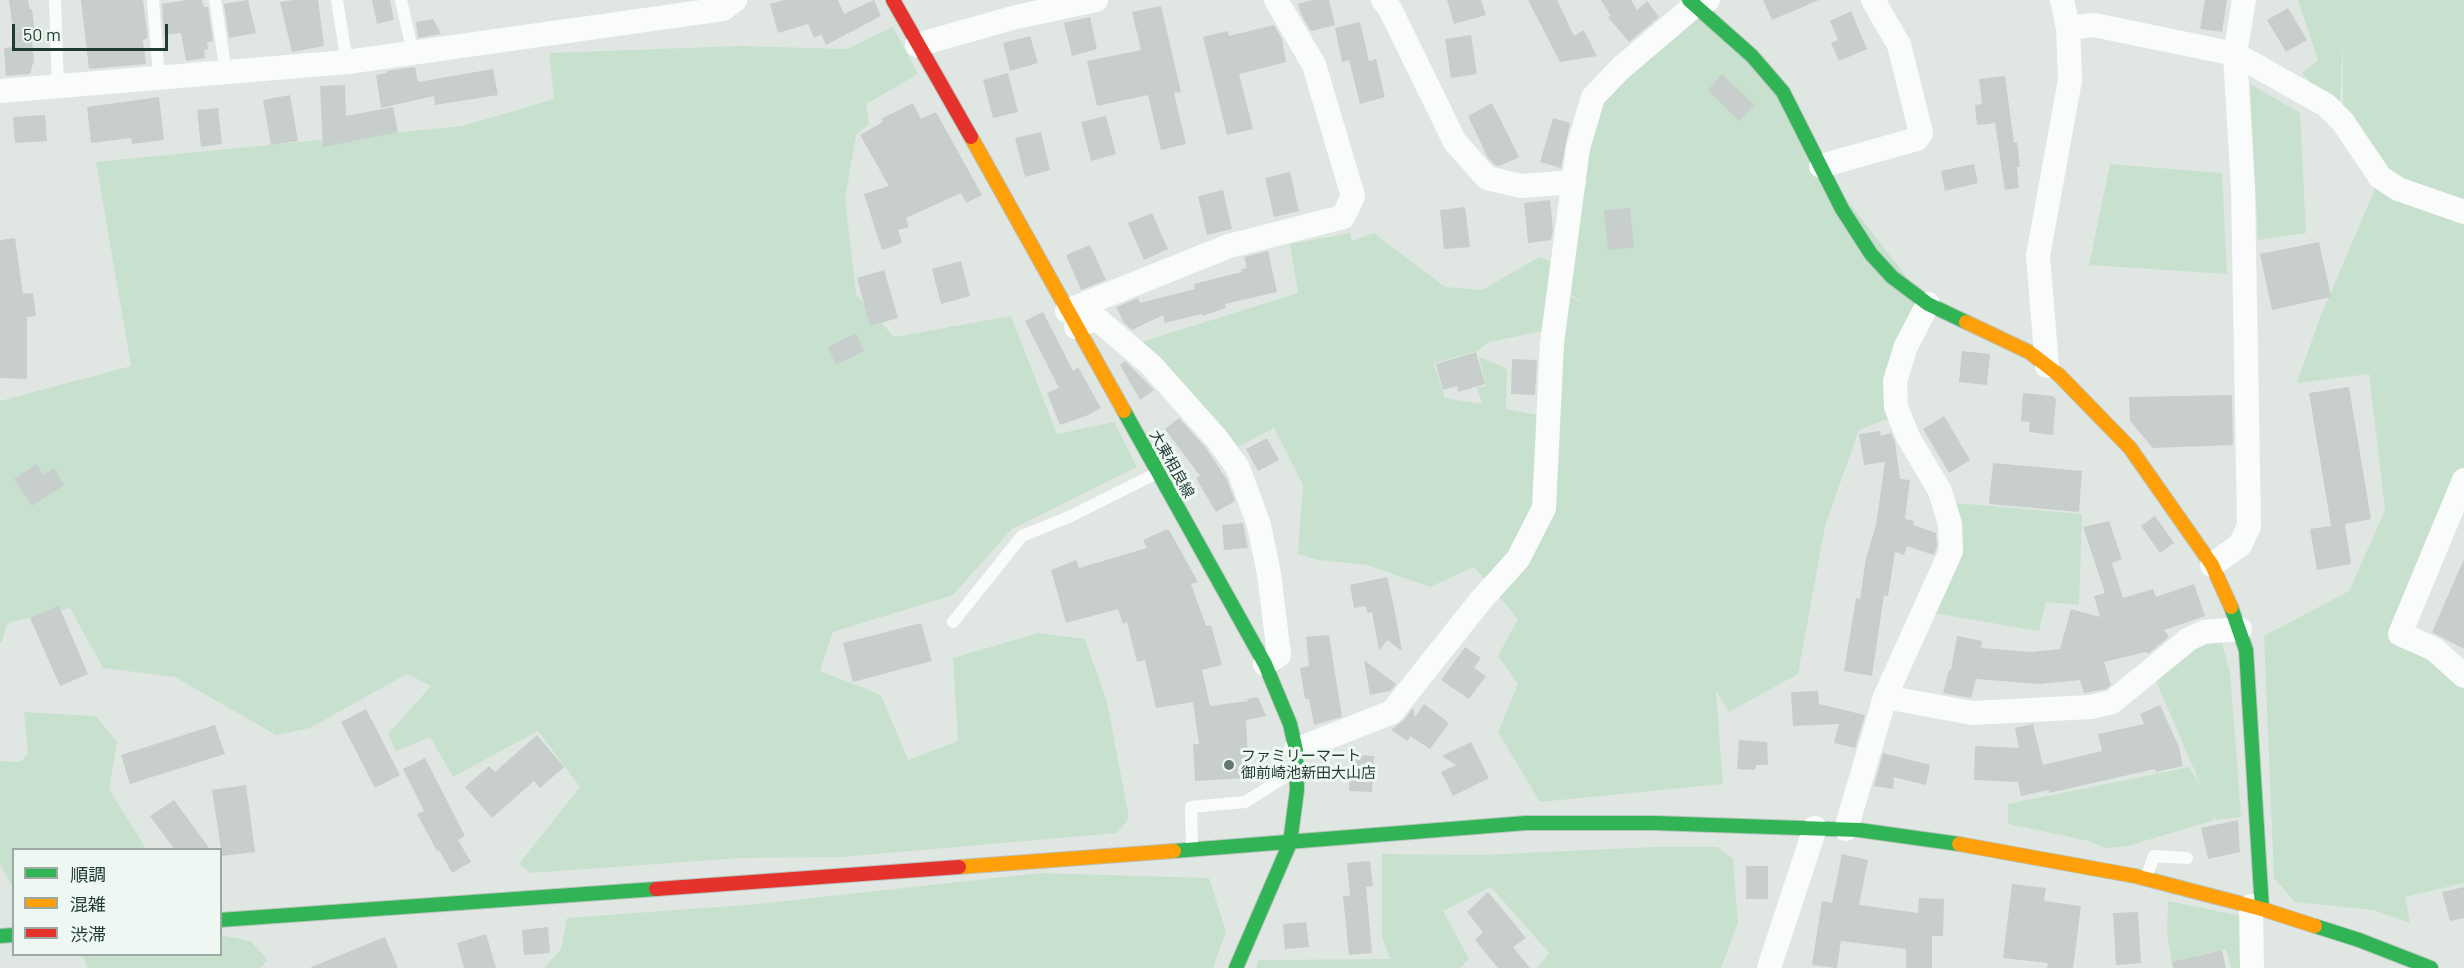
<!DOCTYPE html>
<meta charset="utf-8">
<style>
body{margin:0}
#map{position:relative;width:2464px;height:968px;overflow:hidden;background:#e0e7e3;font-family:Barlow,"Noto Sans JP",sans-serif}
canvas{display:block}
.legend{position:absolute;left:12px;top:848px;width:210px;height:108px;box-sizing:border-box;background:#eef7f1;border:2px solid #9baba4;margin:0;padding:8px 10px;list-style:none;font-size:18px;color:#1f3a30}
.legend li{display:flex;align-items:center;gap:12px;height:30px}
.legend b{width:30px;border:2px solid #9baba4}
.scale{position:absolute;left:12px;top:24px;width:156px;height:27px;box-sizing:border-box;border:3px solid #1f3a30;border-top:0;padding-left:8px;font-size:18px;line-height:21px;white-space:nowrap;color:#1f3a30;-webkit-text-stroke:4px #eef7f1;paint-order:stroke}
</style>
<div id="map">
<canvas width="2464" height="968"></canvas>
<ul class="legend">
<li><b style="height:8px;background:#30b455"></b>順調</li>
<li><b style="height:8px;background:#ff9f0a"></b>混雑</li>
<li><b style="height:8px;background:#e5322d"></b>渋滞</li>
</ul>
<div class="scale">50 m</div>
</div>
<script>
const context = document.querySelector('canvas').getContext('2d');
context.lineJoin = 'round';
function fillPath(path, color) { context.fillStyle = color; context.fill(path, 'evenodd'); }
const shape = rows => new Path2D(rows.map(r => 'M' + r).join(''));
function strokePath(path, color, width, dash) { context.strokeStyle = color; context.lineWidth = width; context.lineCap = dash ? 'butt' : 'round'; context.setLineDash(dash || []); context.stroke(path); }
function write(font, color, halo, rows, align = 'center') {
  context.font = font + ' Barlow,"Noto Sans JP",sans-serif'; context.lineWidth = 6; context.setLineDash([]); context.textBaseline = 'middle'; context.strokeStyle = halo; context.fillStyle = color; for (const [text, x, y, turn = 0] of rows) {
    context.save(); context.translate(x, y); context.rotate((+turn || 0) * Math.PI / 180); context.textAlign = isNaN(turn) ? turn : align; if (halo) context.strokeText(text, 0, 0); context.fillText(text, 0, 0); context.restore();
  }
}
fillPath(shape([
 [2298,0,2464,0,2464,480,2402,628,2464,676,2464,883,2405,897,2410,923,2373,910,2295,902,2274,878,2264,636,2349,591,2385,510,2369,374,2297,383,2319,320,2380,177,2343,122,2343,43,2339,118,2302,73,2318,60],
 [1690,11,1783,92,1821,166,1928,305,1895,376,1898,415,1859,430,1825,526,1798,674,1729,712,1716,691,1723,784,1540,802,1498,732,1518,684,1498,656,1518,619,1474,567,1430,587,1367,565,1318,560,1298,554,1303,485,1274,428,1234,449,1135,344,1298,293,1290,244,1350,233,1352,241,1374,233,1445,287,1482,290,1539,257,1557,264,1548,330,1489,342,1477,351,1434,363,1445,398,1482,404,1477,387,1486,386,1479,357,1500,365,1507,370,1506,409,1542,416,1559,291,1588,305,1564,291,1593,97],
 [893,27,918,74,866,104,869,124,856,135,845,199,856,294,894,337,1011,316,1057,434,1114,422,1137,467,1012,529,953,595,833,632,820,671,881,695,908,760,958,741,953,658,1038,633,1085,639,1107,702,1129,818,1117,833,842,857,742,858,531,873,519,864,580,787,538,731,453,777,430,737,396,751,388,734,431,686,407,674,310,728,276,735,175,677,103,668,70,608,7,623,2,642,0,642,0,401,131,366,96,162,462,126,554,99,549,53,741,46,847,49],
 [2250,84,2300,113,2306,233,2258,240],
 [2110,164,2222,173,2227,274,2089,265],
 [1956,503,2082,514,2079,605,2046,602,2039,631,1933,613,1957,538],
 [2199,639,2221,640,2230,672,2241,817,2216,820,2213,815,2214,820,2128,846,2105,848,2089,841,2008,824,2008,804,2189,767,2202,788,2154,676],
 [24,712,96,716,117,742,109,789,146,849,14,850,13,888,0,864,0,761,20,762,28,754],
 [1652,847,1717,847,1733,859,1738,922,1721,968,1537,968,1549,953,1491,887,1443,911,1469,959,1460,968,1256,968,1258,960,1390,959,1382,937,1382,854,1482,855],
 [1040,873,1209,878,1226,931,1213,968,544,968,561,949,567,918,758,904],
 [2168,901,2242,916,2249,968,2231,968,2226,949,2195,956,2197,968,2173,968,2167,934],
 [221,935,250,941,268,960,260,968,88,968,82,955,220,954]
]), '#c8e1ce');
fillPath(shape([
 [9,0,28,0,30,9,32,9,36,40,32,41,34,60,30,74,6,76,4,48,15,47],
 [81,0,143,0,148,38,143,40,146,64,89,69],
 [186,0,202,0,204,7,208,7,213,41,207,42,208,49,204,50,205,58,186,61,181,33,164,35,162,4],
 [248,0,256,33,229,38,224,4],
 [294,0,318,0,324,46,292,52,280,2],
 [372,0,390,0,394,20,377,24],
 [784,0,838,0,844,14,874,0,881,16,826,45,821,34,814,38,808,24,778,33,770,4],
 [1313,0,1329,0,1335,25,1311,31,1301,14,1298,4],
 [1447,0,1481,0,1486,15,1454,24],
 [1528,0,1557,0,1574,36,1584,30,1597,56,1560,62],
 [1601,0,1631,0,1637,10,1647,1,1659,17,1629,42,1608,17,1611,16],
 [1763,0,1819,0,1772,20],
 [2205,0,2227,0,2222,32,2200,29],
 [1161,6,1181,92,1174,93,1186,144,1161,150,1148,95,1097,106,1087,61,1141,50,1132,12],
 [2288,8,2307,40,2286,52,2267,20],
 [1851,11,1867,49,1839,61,1831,43,1838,40,1830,21],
 [1090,17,1097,49,1072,56,1064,23],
 [433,19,441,34,418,38,416,22],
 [1360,22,1369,61,1376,59,1385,97,1360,104,1349,60,1342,62,1335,28],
 [1274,25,1282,39,1286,62,1239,74,1253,129,1227,135,1203,37,1228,31,1229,36],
 [1471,35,1477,74,1451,78,1445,39],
 [1030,36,1038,63,1010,71,1003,43],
 [415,67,418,82,493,69,498,95,435,105,434,96,381,108,376,75,387,73,387,71],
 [1008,73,1018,112,993,118,983,80],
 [1722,74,1754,105,1739,121,1708,90],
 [2005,76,2014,143,2017,142,2020,167,2017,167,2019,188,2005,190,1995,123,1977,125,1975,105,1982,104,1979,79],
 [345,85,346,116,393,107,398,132,323,147,320,86],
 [290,95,298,141,271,145,263,100],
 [159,97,164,140,132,144,131,138,91,143,87,107],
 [913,103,921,119,936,112,982,195,966,203,961,193,906,218,909,227,898,230,902,243,882,250,864,194,889,186,860,135,883,122,881,119],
 [1492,103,1519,157,1500,166,1495,165,1488,158,1468,116],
 [218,108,222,144,201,147,197,110],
 [45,115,47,141,15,143,13,117],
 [1106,116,1116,154,1091,161,1081,122],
 [1553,118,1570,123,1561,168,1540,162],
 [1041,132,1050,170,1025,177,1015,138],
 [1974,164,1978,183,1945,191,1941,171],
 [1290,172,1299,211,1274,217,1265,178],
 [1223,190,1232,229,1207,235,1198,196],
 [1550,200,1553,230,1551,240,1528,243,1524,203],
 [1465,207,1470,247,1444,249,1440,210],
 [1630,208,1634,247,1608,250,1604,210],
 [1152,213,1168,249,1144,260,1128,223],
 [15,238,23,294,33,293,36,316,27,317,27,379,0,378,0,240],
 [2319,242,2331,297,2272,310,2260,254],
 [1090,245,1106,280,1081,290,1066,255],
 [1268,251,1277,292,1225,304,1226,308,1202,316,1201,314,1165,323,1163,315,1132,330,1124,323,1116,307,1138,298,1140,303,1195,289,1194,284,1242,272,1241,269,1247,268,1244,257],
 [961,261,970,296,941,304,932,269],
 [884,270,898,318,870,326,857,278],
 [1043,312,1073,371,1078,367,1101,408,1086,416,1060,425,1047,393,1059,388,1025,321],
 [856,333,864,351,836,365,828,347],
 [1962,351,1990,354,1987,385,1959,382],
 [1476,352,1485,384,1458,392,1457,386,1443,390,1436,364],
 [1512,359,1537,360,1535,395,1511,394],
 [1125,361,1154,390,1140,400,1120,365],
 [2349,387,2371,519,2345,524,2351,564,2317,570,2310,529,2331,526,2309,393],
 [2023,393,2053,396,2056,399,2053,435,2029,432,2030,422,2021,421],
 [2232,395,2233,445,2153,448,2130,421,2129,397],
 [1944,416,1970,460,1949,473,1923,429],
 [1179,418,1206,448,1227,480,1235,501,1216,512,1196,478,1200,476,1165,429],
 [1880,431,1881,436,1891,433,1895,442,1900,479,1910,480,1905,519,1914,521,1913,525,1936,533,1937,546,1934,555,1907,546,1904,555,1895,552,1888,596,1884,595,1872,676,1844,671,1856,598,1860,599,1866,558,1876,525,1885,462,1864,465,1859,434],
 [1267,438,1279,460,1258,471,1246,449],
 [1993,463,2082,471,2079,512,1989,504],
 [36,464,44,475,54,468,64,485,32,506,14,479],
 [2155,516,2174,543,2160,553,2141,526],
 [2109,521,2122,559,2112,563,2123,598,2153,589,2156,597,2194,584,2205,616,2164,630,2169,637,2148,654,2146,652,2104,662,2111,685,2106,689,2084,693,2080,680,2040,684,1976,679,1971,698,1943,693,1949,670,1951,670,1957,636,1982,641,1981,648,2032,652,2060,649,2071,609,2100,617,2094,596,2105,593,2083,527],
 [1243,523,1248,548,1224,550,1222,525],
 [1165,530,1169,530,1198,582,1191,584,1206,626,1211,625,1222,665,1202,670,1210,706,1248,701,1247,699,1258,697,1266,716,1246,720,1249,778,1195,781,1193,744,1199,744,1193,702,1156,708,1145,660,1137,662,1127,622,1123,624,1118,609,1066,623,1051,570,1076,560,1079,568,1147,548,1143,540],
 [2464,559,2464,649,2432,632],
 [1387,577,1394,607,1402,651,1387,640,1379,651,1372,612,1367,613,1366,606,1354,608,1350,585],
 [59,606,88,674,60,686,30,618],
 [921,623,932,661,853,682,843,643],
 [1329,635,1342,717,1314,725,1309,699,1305,699,1300,668,1309,666,1306,637],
 [1465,647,1481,658,1474,668,1486,676,1469,699,1441,680],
 [1364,660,1396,684,1390,691,1370,695],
 [1818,691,1819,704,1865,715,1855,748,1834,743,1839,724,1793,726,1791,692],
 [1424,704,1449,723,1430,749,1410,736,1408,741,1391,730,1403,721,1413,708,1415,717],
 [2160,705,2179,747,2183,766,2156,772,2155,769,2049,793,2049,790,2021,796,2018,782,1974,780,1975,746,2019,748,2015,728,2033,724,2043,765,2102,751,2098,734,2144,724,2140,714],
 [366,709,400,775,375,788,341,722],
 [215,725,225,754,130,784,121,755],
 [537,735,564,767,540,788,534,781,492,818,465,787,489,766,495,772],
 [1739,740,1767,742,1768,765,1756,765,1755,770,1737,769],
 [1471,742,1489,778,1453,796,1441,772,1456,765,1442,756],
 [1883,753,1930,765,1926,785,1894,777,1893,789,1874,786],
 [1350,755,1374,756,1372,792,1349,791],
 [425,758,465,836,458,840,471,862,452,873,439,850,437,851,417,814,424,811,403,769],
 [246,785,255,852,222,856,212,790],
 [174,800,210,849,174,849,150,816],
 [2238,820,2240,852,2208,859,2201,828],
 [1842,854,1868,860,1859,905,1918,913,1919,898,1944,899,1943,936,1932,936,1932,968,1906,968,1906,949,1841,941,1837,968,1812,965,1822,901,1832,903],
 [1370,861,1373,886,1366,887,1372,953,1349,955,1343,896,1350,896,1347,863],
 [1746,866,1768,866,1768,899,1746,899],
 [2012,884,2046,888,2044,901,2081,906,2073,968,2047,968,2048,963,2003,958],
 [2464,887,2464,918,2450,921,2442,892],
 [1488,892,1526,938,1513,947,1530,968,1498,968,1475,940,1483,932,1467,912],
 [2138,912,2141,963,2116,965,2113,913],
 [1306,922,1309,947,1285,949,1283,924],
 [548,927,550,953,524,955,522,930],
 [486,934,496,968,464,968,457,943],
 [385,937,398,968,311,968,311,967],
 [2222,950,2226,968,2173,968,2172,962]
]), '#c8cecb');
const fast = shape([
 [1689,0,1752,56,1783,92,1842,209,1871,254,1892,277,1928,304,1966,322],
 [1124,411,1265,664,1290,724,1296,750,1297,790,1290,843,1236,968],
 [2231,607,2246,650,2262,909],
 [1174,851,1526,823,1654,823,1859,830,1959,844],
 [220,920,656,889],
 [2315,926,2359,940,2431,968],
 [0,936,14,935]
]);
const slow = shape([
 [971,137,1124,411],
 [1966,322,2029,352,2059,375,2130,448,2212,565,2231,607],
 [1959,844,2135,876,2262,909,2315,926],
 [959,867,1174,851]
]);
const jam = shape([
 [893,0,971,137],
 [656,889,959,867]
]);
strokePath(fast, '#b9c4be', 16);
strokePath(slow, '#b9c4be', 16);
strokePath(jam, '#b9c4be', 16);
strokePath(shape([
 [55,0,58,87],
 [153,0,159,78],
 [215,0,226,72],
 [337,0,347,62],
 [401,0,413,53],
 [953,622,1022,536,1069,517,1157,473],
 [1192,849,1191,807,1245,802,1293,772],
 [2146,878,2154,856,2187,858]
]), '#fafbfb', 12);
strokePath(shape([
 [1383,0,1390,9,1455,142,1487,178,1521,186,1574,182],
 [2068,28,2094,25,2235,54,2326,105,2343,122,2380,177,2398,189,2464,212],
 [917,45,1016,17,1096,0],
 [0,91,347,62,723,9,735,0],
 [1821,166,1917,139,1921,133,1899,45,1873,0],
 [1067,311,1229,246,1343,217,1353,196,1314,65,1276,0],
 [1076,327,1096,318,1151,365,1217,439,1238,468,1259,525,1269,574,1279,655,1265,664],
 [2047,366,2038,256,2070,80,2068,28,2062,0],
 [2464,480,2400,634,2434,649,2464,676],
 [2212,565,2240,545,2249,526,2243,189,2235,54,2244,0],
 [1885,697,1972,713,2091,707,2112,702,2189,639,2204,632,2240,629],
 [1296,750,1392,712,1481,600,1518,559,1544,508,1552,343,1578,148,1593,97,1621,68,1695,5,1708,0],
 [1846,829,1885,697,1951,551,1950,524,1940,491,1908,437,1896,407,1895,381,1906,346,1928,304],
 [2251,906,2252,968],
 [1769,968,1815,828]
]), '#fafbfb', 24);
strokePath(fast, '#30b455', 14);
strokePath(slow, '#ff9f0a', 14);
strokePath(jam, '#e5322d', 14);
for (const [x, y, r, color] of [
 [1229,765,6,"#63776f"]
]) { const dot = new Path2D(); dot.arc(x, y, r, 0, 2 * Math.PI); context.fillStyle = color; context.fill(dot); strokePath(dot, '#eef7f1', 2); }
write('15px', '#1f3a30', '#eef7f1', [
 ["大東相良線",1172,464,61]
]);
write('15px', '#1f3a30', '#eef7f1', [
 ["ファミリーマート",1241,756],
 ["御前崎池新田大山店",1241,773]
], 'left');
</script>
